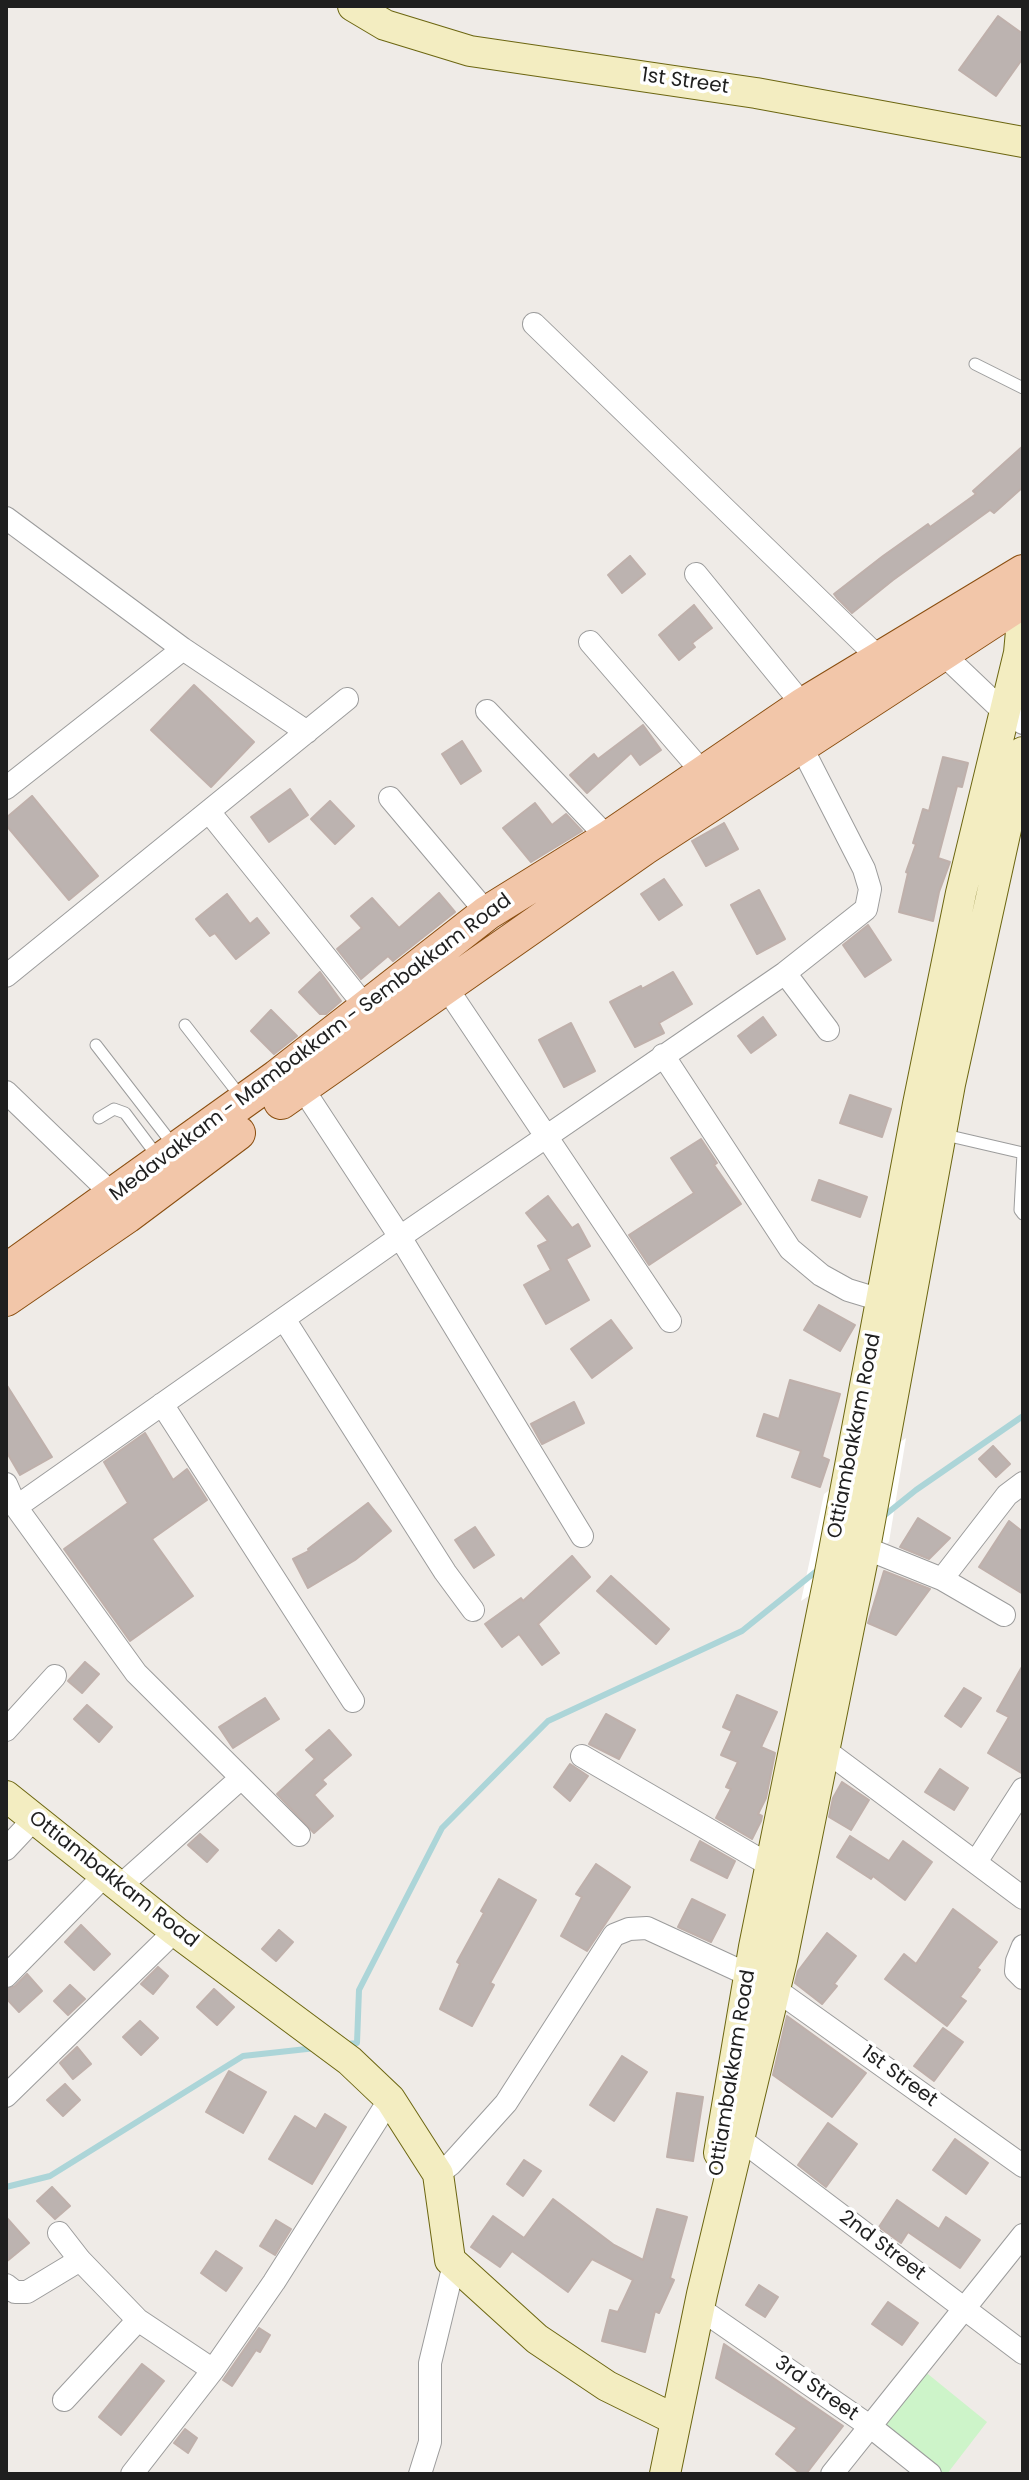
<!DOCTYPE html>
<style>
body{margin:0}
#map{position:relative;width:1029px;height:2480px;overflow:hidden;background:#efebe7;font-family:Poppins,sans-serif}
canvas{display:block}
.frame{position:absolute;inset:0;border:8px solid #1f1f1f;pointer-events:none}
</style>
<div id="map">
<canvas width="1029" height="2480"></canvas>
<div class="frame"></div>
</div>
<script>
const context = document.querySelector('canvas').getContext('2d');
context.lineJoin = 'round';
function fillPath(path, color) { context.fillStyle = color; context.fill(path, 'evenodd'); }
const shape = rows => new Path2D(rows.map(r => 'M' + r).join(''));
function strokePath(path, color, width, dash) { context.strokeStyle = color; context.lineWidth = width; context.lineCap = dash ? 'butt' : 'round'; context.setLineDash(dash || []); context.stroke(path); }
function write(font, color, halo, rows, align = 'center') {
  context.font = font + ' Poppins,sans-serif'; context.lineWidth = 7; context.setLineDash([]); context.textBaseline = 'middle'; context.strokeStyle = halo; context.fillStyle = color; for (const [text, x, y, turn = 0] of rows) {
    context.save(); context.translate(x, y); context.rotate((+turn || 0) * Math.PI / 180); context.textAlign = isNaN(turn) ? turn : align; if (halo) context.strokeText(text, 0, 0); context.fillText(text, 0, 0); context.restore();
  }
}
fillPath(shape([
 [923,2370,987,2422,947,2474,941,2474,875,2421]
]), '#cdf4c9');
fillPath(shape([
 [906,1438,889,1542,801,1601,824,1494]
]), '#fff');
strokePath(shape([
 [880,1519,916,1490,1023,1416],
 [347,2044,357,2043,359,1990,442,1828,548,1721,742,1631,819,1569],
 [6,2187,50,2176,243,2056,316,2048]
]), '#acd5d8', 6);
const building = shape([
 [998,16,1023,34,1023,58,996,96,959,70,998,16],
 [1023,446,1023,487,994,513,990,510,893,580,852,613,837,598,834,594,883,556,928,524,930,527,976,494,973,491,1023,446],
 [630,556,645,574,622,593,608,575,630,556],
 [694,605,712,628,692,643,695,647,679,660,659,635,694,605],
 [194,685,254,742,211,787,151,730,194,685],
 [643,725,661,750,640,765,631,753,587,793,570,775,594,754,598,759,643,725],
 [462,741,481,771,461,784,442,754,462,741],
 [943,757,968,763,962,787,957,786,938,858,950,862,939,892,933,921,899,912,908,873,906,872,916,844,913,843,923,809,929,811,943,757],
 [290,789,308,815,269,842,251,817,290,789],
 [32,796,98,876,69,900,6,825,6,818,32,796],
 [330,801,354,826,335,844,311,819,330,801],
 [535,803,552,825,566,814,582,831,531,862,503,828,535,803],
 [724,823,738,849,706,866,692,841,724,823],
 [664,879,682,905,659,920,641,894,664,879],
 [759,890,785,939,757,954,731,905,759,890],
 [439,893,455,912,393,961,388,956,361,979,337,949,362,928,351,916,372,898,399,928,439,893],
 [227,894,250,924,257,918,269,933,236,959,215,933,210,936,196,919,227,894],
 [868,925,891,960,865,977,843,945,868,925],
 [320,972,341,1001,326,1014,320,1014,299,992,320,972],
 [673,972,692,1004,659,1023,664,1033,635,1047,610,1002,641,986,642,989,673,972],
 [271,1010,297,1036,274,1054,251,1031,271,1010],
 [763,1017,776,1035,751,1053,738,1036,763,1017],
 [571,1023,595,1071,564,1087,539,1040,571,1023],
 [850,1095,891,1109,882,1137,840,1123,850,1095],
 [701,1139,717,1163,714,1165,741,1204,649,1265,629,1235,694,1193,671,1158,701,1139],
 [819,1180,867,1197,860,1217,812,1200,819,1180],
 [548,1196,572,1228,578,1224,590,1246,566,1259,589,1300,546,1324,524,1285,551,1270,538,1246,548,1241,526,1213,548,1196],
 [819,1305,855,1325,840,1351,804,1330,819,1305],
 [611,1320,632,1348,592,1378,571,1349,611,1320],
 [790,1380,840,1394,822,1457,829,1460,820,1487,792,1477,801,1451,757,1436,764,1414,779,1419,790,1380],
 [6,1384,52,1457,20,1475,6,1451,6,1384],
 [574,1402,584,1423,542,1444,531,1424,574,1402],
 [145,1433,173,1480,187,1469,207,1500,152,1539,193,1596,130,1641,64,1549,128,1503,104,1462,145,1433],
 [993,1446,1010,1464,996,1477,979,1459,993,1446],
 [368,1503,391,1531,355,1560,308,1588,293,1559,309,1551,308,1549,368,1503],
 [918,1518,950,1538,929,1559,900,1547,918,1518],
 [1009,1521,1023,1532,1023,1594,979,1567,1009,1521],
 [475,1527,494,1555,474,1568,455,1540,475,1527],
 [572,1556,590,1577,538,1624,559,1653,542,1665,519,1634,502,1647,485,1624,521,1598,523,1601,572,1556],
 [884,1571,930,1589,896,1635,868,1623,884,1571],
 [611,1576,669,1629,656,1644,597,1591,611,1576],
 [85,1662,99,1674,82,1693,68,1681,85,1662],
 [1023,1665,1023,1774,988,1753,1009,1717,997,1711,1023,1665],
 [964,1688,981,1698,961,1727,945,1716,964,1688],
 [737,1695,777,1712,761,1747,775,1753,766,1798,758,1814,762,1816,761,1821,752,1839,716,1818,731,1789,726,1787,738,1762,721,1755,732,1731,723,1727,737,1695],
 [265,1698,279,1719,233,1748,219,1727,265,1698],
 [87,1705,112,1727,99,1742,74,1719,87,1705],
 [606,1714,635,1730,619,1759,589,1744,606,1714],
 [329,1730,351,1755,322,1780,326,1784,314,1795,333,1816,314,1833,277,1794,315,1759,306,1750,329,1730],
 [570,1764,588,1776,570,1801,554,1787,570,1764],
 [940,1769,968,1788,954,1810,925,1792,940,1769],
 [842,1782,869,1800,851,1830,829,1817,833,1798,842,1782],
 [200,1834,218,1850,207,1862,188,1845,200,1834],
 [850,1836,889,1861,903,1841,932,1862,905,1900,873,1876,871,1879,837,1857,850,1836],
 [700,1841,735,1861,727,1878,691,1860,700,1841],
 [596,1864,630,1887,587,1951,561,1936,582,1897,576,1894,596,1864],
 [499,1879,536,1900,490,1983,494,1985,472,2026,440,2009,460,1964,457,1962,484,1913,481,1911,499,1879],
 [692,1899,725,1915,711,1942,678,1927,692,1899],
 [953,1909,997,1942,977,1968,980,1970,960,1997,966,2001,947,2026,885,1979,904,1954,916,1964,953,1909],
 [81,1925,110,1954,94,1970,65,1942,81,1925],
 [279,1930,293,1942,276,1961,262,1949,279,1930],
 [827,1933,856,1956,834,1984,837,1986,822,2004,795,1983,798,1971,827,1933],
 [158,1967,168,1976,153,1994,141,1984,158,1967],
 [27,1974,42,1991,19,2012,6,1998,6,1990,15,1986,27,1974],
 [70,1985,85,1999,68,2015,54,2001,70,1985],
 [214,1989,234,2007,217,2025,197,2007,214,1989],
 [787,2016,866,2073,832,2117,773,2075,787,2016],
 [140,2021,158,2038,141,2055,123,2037,140,2021],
 [943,2028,963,2042,934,2081,914,2066,943,2028],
 [77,2047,91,2064,73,2079,60,2063,77,2047],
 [622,2056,647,2072,614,2121,590,2105,622,2056],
 [229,2071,266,2092,243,2133,206,2112,229,2071],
 [65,2084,80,2100,63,2116,47,2100,65,2084],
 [677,2093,703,2097,693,2161,667,2157,677,2093],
 [325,2114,346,2127,312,2184,269,2159,295,2116,316,2129,325,2114],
 [828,2123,857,2144,826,2187,798,2165,828,2123],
 [955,2139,988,2163,966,2194,933,2170,955,2139],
 [524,2160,541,2171,523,2196,507,2184,524,2160],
 [52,2187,70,2206,55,2219,37,2201,52,2187],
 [553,2199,614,2245,643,2260,657,2209,687,2217,670,2278,674,2280,659,2313,655,2311,645,2352,602,2341,610,2310,618,2312,633,2280,592,2259,568,2292,512,2251,500,2267,471,2247,493,2216,524,2238,553,2199],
 [897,2200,939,2229,946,2217,980,2240,960,2268,908,2232,901,2243,879,2227,897,2200],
 [6,2217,29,2243,6,2262,6,2217],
 [276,2220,291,2229,275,2255,260,2246,276,2220],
 [216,2251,242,2268,226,2291,201,2273,216,2251],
 [759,2285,778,2297,765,2317,746,2305,759,2285],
 [888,2302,918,2323,902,2345,872,2324,888,2302],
 [259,2328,270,2335,260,2352,256,2350,232,2386,223,2380,259,2328],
 [724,2344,843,2426,806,2474,801,2474,776,2454,797,2428,716,2378,724,2344],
 [142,2364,164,2381,121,2435,99,2417,142,2364],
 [185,2429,197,2438,188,2453,174,2443,185,2429]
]);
fillPath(building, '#bcb3b0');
strokePath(building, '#bfb0ab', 2);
const lane = shape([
 [975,364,1023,388],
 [185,1025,241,1097],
 [96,1045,174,1146],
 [99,1118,114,1109,125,1113,158,1157],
 [941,1134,1023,1153,1020,1210,1023,1214]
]);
const street = shape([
 [534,324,880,659],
 [6,518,183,649,307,732],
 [696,574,803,705],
 [590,642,704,774],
 [943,654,1005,713,1023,723],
 [487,711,608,838],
 [6,788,183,649],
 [390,798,487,913],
 [210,813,365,1006],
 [785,973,828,1030],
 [6,976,347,699],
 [440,978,670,1321],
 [663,1055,790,1249,821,1275,848,1290,881,1300],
 [301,1086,400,1237,582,1536],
 [6,1092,113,1195],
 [284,1319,445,1572,473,1610],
 [162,1404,353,1701],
 [6,1484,16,1507,136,1673,299,1835],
 [16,1507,400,1237,785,973,866,909,870,889,864,869,800,744],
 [865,1548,942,1579,1004,1615],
 [942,1579,1007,1495,1023,1483],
 [6,1730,55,1676],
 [813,1748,825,1750,1023,1898],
 [582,1756,771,1866],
 [6,1849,35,1818],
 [976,1862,1023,1789],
 [119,1887,240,1779],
 [1023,1946,1017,1961,1016,1971,1023,1978],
 [6,1976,106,1874],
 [775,1989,1023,2166],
 [6,2096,175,1931],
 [740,2139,1023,2353],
 [438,2174,451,2164,506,2103,614,1935,629,1929,647,1928,749,1975],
 [59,2233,80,2260,138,2320,213,2370],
 [6,2285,15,2292,27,2292,80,2260],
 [699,2308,871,2427,930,2474],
 [64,2400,138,2320],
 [132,2474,213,2370,274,2282,390,2099],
 [420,2474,430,2442,430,2363,454,2264],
 [832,2474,1023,2235]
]);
const secondary = shape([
 [353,6,385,25,470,51,756,93,1023,142],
 [6,1796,175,1931,350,2061,390,2099,438,2174,450,2260,537,2339,607,2386,676,2420],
 [719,2153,754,1947,828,1583,918,1104,961,893,1019,653,1021,631,1012,608,999,589],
 [665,2474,702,2294,782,1960,865,1548,950,1084,1023,752]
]);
const primary = shape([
 [281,1102,644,848,1023,601],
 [6,1271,277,1077,487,913,608,838,803,705,1023,572],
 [6,1299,127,1216,238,1133]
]);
strokePath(lane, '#9c9c9c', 13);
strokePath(street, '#9c9c9c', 24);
strokePath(secondary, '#6c6611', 32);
strokePath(primary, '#8a4e10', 36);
strokePath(lane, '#fff', 11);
strokePath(street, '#fff', 22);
strokePath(secondary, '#f3edc1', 30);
strokePath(primary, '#f2c6a9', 34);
write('20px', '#1f1f1f', '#fff', [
 ["1st Street",685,82,8],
 ["Medavakkam - Mambakkam - Sembakkam Road",311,1048,-37],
 ["Ottiambakkam Road",855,1436,-79],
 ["Ottiambakkam Road",113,1880,38],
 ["Ottiambakkam Road",733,2073,-81],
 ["1st Street",899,2077,36],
 ["2nd Street",882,2246,37],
 ["3rd Street",816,2389,35]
]);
</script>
